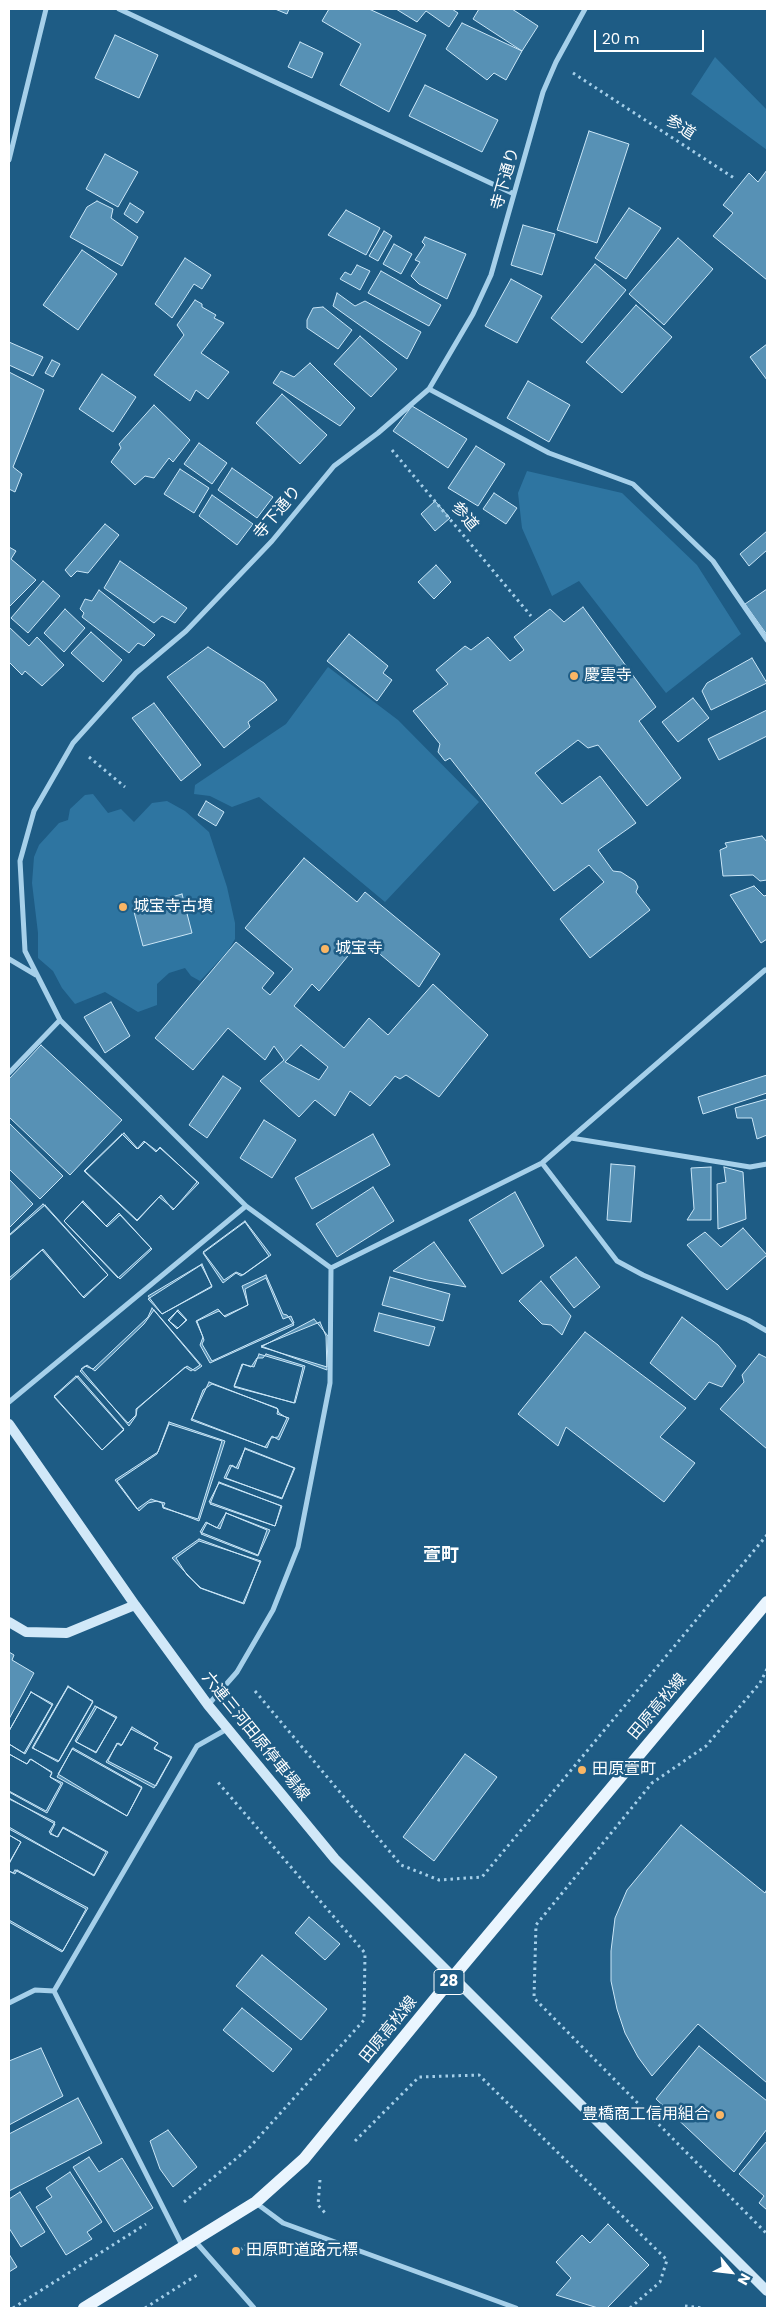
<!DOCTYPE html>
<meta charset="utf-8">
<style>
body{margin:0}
#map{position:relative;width:776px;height:2317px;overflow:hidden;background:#1e5c85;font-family:Poppins,sans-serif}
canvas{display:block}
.frame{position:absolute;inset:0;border:10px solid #fff;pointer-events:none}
.north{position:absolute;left:706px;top:2247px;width:50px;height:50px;-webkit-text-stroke:4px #1e5c85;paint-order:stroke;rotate:119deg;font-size:14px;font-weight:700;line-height:20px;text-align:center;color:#fff}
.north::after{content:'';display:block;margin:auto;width:18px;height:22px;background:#fff;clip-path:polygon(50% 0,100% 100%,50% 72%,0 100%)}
.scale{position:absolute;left:594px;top:30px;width:110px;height:22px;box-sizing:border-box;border:2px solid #fff;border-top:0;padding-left:6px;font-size:15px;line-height:18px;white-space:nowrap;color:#fff;-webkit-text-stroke:4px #1e5c85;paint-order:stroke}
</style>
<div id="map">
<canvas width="776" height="2317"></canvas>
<div class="frame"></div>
<div class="north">N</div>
<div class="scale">20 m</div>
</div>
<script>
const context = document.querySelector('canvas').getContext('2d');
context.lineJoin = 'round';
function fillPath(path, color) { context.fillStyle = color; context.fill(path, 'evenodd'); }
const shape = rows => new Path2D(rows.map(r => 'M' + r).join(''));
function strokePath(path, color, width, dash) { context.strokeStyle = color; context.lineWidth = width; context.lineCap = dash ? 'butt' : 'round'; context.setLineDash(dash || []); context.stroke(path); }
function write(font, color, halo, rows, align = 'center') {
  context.font = font + ' Poppins,"Noto Sans JP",sans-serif'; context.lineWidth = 5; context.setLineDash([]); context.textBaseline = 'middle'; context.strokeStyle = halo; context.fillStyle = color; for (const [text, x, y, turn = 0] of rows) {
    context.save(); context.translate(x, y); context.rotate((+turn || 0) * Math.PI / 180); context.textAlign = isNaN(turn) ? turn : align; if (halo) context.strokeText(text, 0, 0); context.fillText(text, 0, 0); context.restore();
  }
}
fillPath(shape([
 [715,57,767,110,767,150,691,94],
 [527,471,622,493,697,565,741,634,666,693,579,581,552,596,522,528,518,493],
 [328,667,398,720,479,802,385,902,259,797,232,807,210,796,194,794,195,785,286,724],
 [93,794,108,813,121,809,134,822,152,803,167,801,185,811,209,832,227,887,235,923,235,939,228,951,200,981,191,976,185,968,169,973,157,984,157,1005,138,1012,105,992,75,1004,62,988,53,971,38,958,38,933,32,883,34,857,39,845,59,823,68,820,70,809,85,795]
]), '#2e75a1');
const building = shape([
 [275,9,289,9,287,14,275,9],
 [329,9,369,9,426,35,389,112,340,85,361,44,322,21,329,9],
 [396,9,452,9,458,13,449,27,426,11,417,22,396,9],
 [479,9,512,9,538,26,522,51,473,19,479,9],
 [462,23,522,51,506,80,494,73,487,80,446,49,462,23],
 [115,35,158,55,139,98,95,78,115,35],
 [300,42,323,53,312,78,288,67,300,42],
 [425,85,498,120,482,152,409,116,425,85],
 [589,131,629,144,597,243,557,230,589,131],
 [105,154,138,172,118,207,86,189,105,154],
 [767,170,767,280,713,236,733,213,723,205,749,173,758,182,767,170],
 [97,201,113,209,111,218,138,237,122,266,70,237,87,207,97,201],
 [130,203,144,212,137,223,124,214,130,203],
 [629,208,661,228,626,279,595,258,629,208],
 [346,210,380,228,366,255,328,235,346,210],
 [523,225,555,234,542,275,511,265,523,225],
 [384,231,392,236,378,261,369,256,384,231],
 [425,237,466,254,447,299,419,284,411,276,420,262,415,260,425,245,422,242,425,237],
 [678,238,713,269,664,325,629,294,678,238],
 [394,244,412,254,401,274,383,264,394,244],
 [82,250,117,274,78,330,43,305,82,250],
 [185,258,211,275,202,289,194,284,172,318,155,304,185,258],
 [595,264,626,290,582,343,551,318,595,264],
 [357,265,370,271,360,290,340,279,345,272,351,275,357,265],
 [381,271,441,305,429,326,368,293,381,271],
 [511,279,542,296,517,343,485,326,511,279],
 [337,293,355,306,365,301,421,332,407,359,333,306,337,293],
 [195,300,202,304,202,307,216,315,214,318,224,323,201,353,229,372,208,399,196,390,190,401,154,375,184,335,177,325,195,300],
 [636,305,672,337,622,393,586,362,636,305],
 [323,307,352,330,338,349,307,328,307,320,313,308,323,307],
 [360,336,397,369,371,397,334,364,360,336],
 [9,342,43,357,33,376,9,365,9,342],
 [767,344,767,380,750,357,767,344],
 [52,360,60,364,53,377,45,373,52,360],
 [310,363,355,408,340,426,273,383,281,371,294,377,310,363],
 [9,372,44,390,13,467,22,474,15,492,9,489,9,372],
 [102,374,136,397,113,432,79,409,102,374],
 [528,381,570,405,549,442,507,418,528,381],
 [282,394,327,435,300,464,256,423,282,394],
 [154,405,190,440,173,462,169,458,154,478,145,476,135,485,111,462,121,448,119,444,154,405],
 [412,406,467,439,448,468,393,431,412,406],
 [199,443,227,463,212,484,184,464,199,443],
 [476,446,505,464,478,506,448,488,476,446],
 [232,468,273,497,257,518,218,490,232,468],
 [180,469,209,488,194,513,164,494,180,469],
 [494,493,517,508,506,524,483,509,494,493],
 [212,495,253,524,237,545,199,516,212,495],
 [435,501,450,518,435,531,421,514,435,501],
 [105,524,119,535,88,573,77,571,71,577,65,570,105,524],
 [767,531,767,550,749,566,740,554,767,531],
 [9,547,16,551,11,559,36,580,9,607,9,547],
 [120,561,187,608,175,623,162,616,154,623,104,588,120,561],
 [436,565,451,582,434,599,418,582,436,565],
 [43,581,60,596,28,633,11,618,43,581],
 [767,589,767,635,745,604,767,589],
 [99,590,155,635,144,646,138,643,129,653,82,617,84,613,80,609,85,599,92,601,99,590],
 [583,607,656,707,639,721,681,778,647,806,598,745,588,748,578,740,535,773,562,804,600,776,636,823,598,850,613,871,621,872,635,881,638,887,636,892,650,910,590,958,560,919,604,882,589,865,554,891,450,758,445,761,438,752,440,744,413,711,448,684,436,670,465,646,471,650,488,637,510,661,524,650,514,637,550,609,564,622,583,607],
 [65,609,85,628,64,652,44,633,65,609],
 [9,627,29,646,37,637,64,665,42,686,25,671,22,675,9,662,9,627],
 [91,632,122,660,103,682,71,653,91,632],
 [349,634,388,666,383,673,392,680,377,701,327,661,349,634],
 [208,647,264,683,277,700,248,722,250,727,224,748,167,677,208,647],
 [752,658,767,683,711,710,702,691,707,683,752,658],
 [693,698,709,718,678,742,662,722,693,698],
 [154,703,201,765,181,781,132,718,154,703],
 [767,710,767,736,719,760,708,739,767,710],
 [206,801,224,812,216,826,198,815,206,801],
 [762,836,767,842,767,880,760,881,753,875,723,876,720,850,727,847,725,843,762,836],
 [304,858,357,902,365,892,440,954,419,987,362,939,319,991,312,984,294,1006,344,1048,369,1018,388,1035,433,984,488,1035,439,1097,406,1075,400,1079,395,1076,370,1106,350,1091,335,1116,315,1100,299,1117,260,1081,284,1060,274,1046,265,1060,228,1028,193,1070,155,1038,236,942,274,973,262,988,270,995,293,969,245,928,304,858],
 [301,1045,328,1067,319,1080,285,1062,301,1045],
 [754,886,764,896,767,895,767,939,761,943,730,895,754,886],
 [182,894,192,933,143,946,133,908,182,894],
 [111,1002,130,1036,105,1053,84,1017,111,1002],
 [41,1045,122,1120,70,1175,9,1117,9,1079,41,1045],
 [767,1075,767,1093,703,1114,698,1097,767,1075],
 [223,1076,241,1088,207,1138,189,1125,223,1076],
 [767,1099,767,1135,757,1139,752,1118,737,1118,735,1108,767,1099],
 [264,1120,296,1140,272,1178,240,1158,264,1120],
 [9,1123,63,1176,40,1199,9,1169,9,1123],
 [124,1133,138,1149,145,1142,157,1151,160,1148,199,1183,173,1210,161,1195,137,1220,85,1171,124,1133],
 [122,1134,137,1149,144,1141,156,1152,160,1147,197,1182,174,1209,159,1197,137,1221,84,1171,122,1134],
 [373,1134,390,1165,312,1209,295,1178,373,1134],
 [611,1164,635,1166,631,1222,607,1220,611,1164],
 [711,1167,711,1220,687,1220,694,1209,691,1168,711,1167],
 [724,1167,743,1172,746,1219,718,1229,717,1184,726,1182,724,1167],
 [9,1179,33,1204,9,1228,9,1179],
 [373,1187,394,1221,337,1257,316,1224,373,1187],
 [515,1192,544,1246,502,1274,469,1220,515,1192],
 [83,1201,107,1227,120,1215,152,1249,120,1279,64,1221,83,1201],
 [82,1202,106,1226,119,1213,151,1248,118,1278,64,1221,82,1202],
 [43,1204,108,1275,84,1298,42,1250,9,1281,9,1235,43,1204],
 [45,1205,108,1275,83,1297,43,1249,9,1278,9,1236,45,1205],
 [245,1221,271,1255,243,1275,236,1272,224,1280,203,1252,245,1221],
 [245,1222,269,1256,241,1276,236,1273,223,1283,203,1253,245,1222],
 [743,1228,767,1255,727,1290,687,1245,705,1232,721,1247,743,1228],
 [434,1242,466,1287,427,1280,393,1271,434,1242],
 [576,1257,600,1287,574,1308,550,1277,576,1257],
 [202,1264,212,1287,162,1314,148,1296,202,1264],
 [201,1265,212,1286,162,1314,148,1299,201,1265],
 [266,1275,283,1314,287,1315,294,1325,210,1363,200,1345,203,1337,196,1321,218,1309,224,1316,248,1305,242,1286,266,1275],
 [390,1277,450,1294,443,1321,382,1305,390,1277],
 [266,1278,283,1319,291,1316,294,1323,212,1361,202,1344,204,1340,197,1321,219,1311,225,1317,248,1305,245,1289,266,1278],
 [541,1281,571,1316,562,1335,551,1325,542,1324,519,1301,541,1281],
 [152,1308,200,1365,191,1371,185,1367,137,1409,136,1416,129,1426,81,1369,85,1366,93,1369,148,1317,152,1308],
 [154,1310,202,1366,195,1371,187,1366,136,1409,136,1415,128,1423,80,1371,87,1365,95,1371,144,1324,154,1310],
 [178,1310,187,1320,178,1328,169,1321,178,1310],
 [177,1311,186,1320,177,1329,168,1320,177,1311],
 [379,1313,435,1327,429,1346,374,1331,379,1313],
 [682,1317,718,1345,736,1366,722,1387,709,1382,695,1400,650,1363,682,1317],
 [314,1319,328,1336,327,1367,261,1347,314,1319],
 [320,1322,326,1336,327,1370,261,1346,320,1322],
 [585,1332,686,1408,660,1437,695,1463,664,1502,566,1427,558,1446,518,1414,585,1332],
 [259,1354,303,1367,294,1403,234,1386,242,1364,254,1367,259,1354],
 [266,1354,305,1366,295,1403,234,1387,243,1364,251,1367,257,1358,263,1358,266,1354],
 [759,1354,767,1358,767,1449,720,1409,744,1382,742,1375,759,1354],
 [76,1376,124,1430,102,1450,54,1396,76,1376],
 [78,1376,124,1429,102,1450,54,1397,78,1376],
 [209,1382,278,1409,277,1414,289,1418,279,1440,272,1436,265,1447,191,1420,209,1382],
 [212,1384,277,1408,279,1413,287,1418,278,1437,271,1438,267,1448,192,1419,203,1390,212,1384],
 [169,1422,225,1441,199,1521,163,1507,165,1503,157,1501,148,1503,139,1511,117,1481,157,1454,169,1422],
 [169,1424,222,1441,198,1519,163,1508,162,1503,151,1499,137,1509,115,1480,158,1452,169,1424],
 [245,1448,295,1468,282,1499,226,1478,232,1465,238,1469,245,1448],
 [245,1449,294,1468,282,1498,224,1478,230,1465,236,1468,245,1449],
 [219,1482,281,1506,275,1526,210,1504,219,1482],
 [219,1483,282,1506,275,1526,209,1502,219,1483],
 [226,1513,270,1530,258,1556,201,1534,207,1523,220,1529,226,1513],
 [226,1513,267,1530,258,1555,200,1532,206,1522,217,1528,226,1513],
 [199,1539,260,1562,244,1604,200,1588,172,1558,199,1539],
 [199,1541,261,1561,243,1603,201,1588,187,1575,176,1558,199,1541],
 [9,1652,14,1655,12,1660,34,1673,9,1719,9,1652],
 [68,1686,93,1702,59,1761,32,1748,68,1686],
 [68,1687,93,1701,58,1762,33,1748,68,1687],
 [31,1692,52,1705,24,1753,9,1744,9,1731,31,1692],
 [31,1692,53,1704,25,1754,9,1744,9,1731,31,1692],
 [95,1706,116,1718,96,1753,75,1741,95,1706],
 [97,1707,117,1717,96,1752,76,1742,97,1707],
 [132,1727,158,1743,154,1749,172,1757,156,1786,108,1761,117,1743,121,1746,132,1727],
 [131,1729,158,1743,154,1748,171,1758,154,1788,106,1762,118,1743,122,1745,131,1729],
 [73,1748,142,1787,127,1816,58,1774,73,1748],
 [72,1749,142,1788,127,1816,57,1777,72,1749],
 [9,1754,27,1764,31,1759,52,1773,50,1777,61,1784,46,1811,9,1791,9,1754],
 [9,1754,27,1764,30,1759,52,1772,50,1777,63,1783,47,1813,9,1792,9,1754],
 [465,1754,497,1777,434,1861,403,1837,465,1754],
 [9,1798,55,1824,50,1834,58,1837,63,1827,108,1852,94,1876,9,1827,9,1798],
 [9,1799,55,1822,49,1832,57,1837,63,1828,106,1852,94,1875,9,1829,9,1799],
 [681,1825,765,1893,767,1889,767,2083,698,2024,652,2076,638,2057,625,2033,617,2009,611,1981,611,1951,615,1918,627,1890,681,1825],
 [9,1835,21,1842,9,1863,9,1835],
 [9,1835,21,1842,9,1864,9,1835],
 [15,1870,86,1909,63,1951,9,1920,9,1871,13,1873,15,1870],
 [17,1870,88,1908,62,1952,9,1922,9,1871,15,1874,17,1870],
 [309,1917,340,1944,325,1960,295,1933,309,1917],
 [262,1955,327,2009,301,2040,236,1986,262,1955],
 [242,2008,292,2049,273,2072,223,2030,242,2008],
 [699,2046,767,2101,767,2129,734,2172,656,2099,699,2046],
 [41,2048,63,2096,9,2125,9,2061,41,2048],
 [78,2098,102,2143,9,2191,9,2134,78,2098],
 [168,2130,197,2167,173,2187,160,2169,150,2141,168,2130],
 [767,2141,767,2210,759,2203,764,2196,739,2174,767,2141],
 [89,2157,99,2172,122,2158,153,2208,114,2232,73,2167,89,2157],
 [70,2172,102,2222,87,2232,92,2239,66,2255,36,2207,52,2197,46,2188,70,2172],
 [20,2192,45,2232,21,2247,9,2228,9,2199,20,2192],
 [608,2224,649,2265,607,2308,598,2308,556,2295,571,2278,556,2262,582,2235,590,2243,608,2224],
 [9,2254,17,2267,9,2272,9,2254]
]);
fillPath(building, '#5791b5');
strokePath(building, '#cae6f7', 1);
strokePath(shape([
 [573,73,734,178],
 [392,450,531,616],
 [89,757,125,787],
 [767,1669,760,1683,706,1746,652,1783,536,1925,534,1998,767,2234],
 [255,1691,401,1865,439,1880,482,1877,767,1535],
 [355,2141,419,2077,479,2075,667,2260,660,2282,630,2308],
 [320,2180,318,2205,326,2214],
 [184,2202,250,2147,364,2020,365,1953,216,1780],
 [235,2254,248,2244,263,2242],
 [685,2306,703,2308],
 [13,2308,146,2224],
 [145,2308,197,2275]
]), '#a6d0ea', 3, [2.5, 4]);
strokePath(shape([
 [119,9,514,194],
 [9,160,46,9],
 [429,389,549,453,633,484,713,561,767,640],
 [9,959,36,975],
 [9,1073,60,1020],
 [571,1138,750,1167,767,1164],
 [542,1163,617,1261,643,1275,748,1320,767,1331],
 [331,1268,542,1163,765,970],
 [9,1402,246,1206],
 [208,1705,237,1672,273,1610,298,1547,330,1383,331,1268,246,1206,60,1020,25,951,20,861,34,811,73,743,136,673,186,631,272,541,334,466,378,433,429,389,473,314,491,275,543,92,556,62,585,9],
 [54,1991,197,1746,227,1729],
 [54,1991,183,2247],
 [9,2003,35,1990,54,1991],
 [256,2203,283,2223,516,2308],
 [195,2241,254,2308]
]), '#a6d0ea', 5);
strokePath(shape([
 [9,1424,135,1605,208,1705,335,1859,767,2291],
 [9,1622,26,1632,67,1633,135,1605]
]), '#d1e8f8', 10);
strokePath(shape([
 [84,2308,256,2202,304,2159,453,1977,767,1602]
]), '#eaf5fe', 12);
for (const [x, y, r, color] of [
 [574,676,5,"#f9b665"],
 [123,907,5,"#f9b665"],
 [325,949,5,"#f9b665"],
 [582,1770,5,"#f9b665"],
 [720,2115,5,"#f9b665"],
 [236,2251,5,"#f9b665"]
]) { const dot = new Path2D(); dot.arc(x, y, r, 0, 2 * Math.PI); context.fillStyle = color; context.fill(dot); strokePath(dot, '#1e5c85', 2); }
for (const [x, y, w] of [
 [449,1982,30]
]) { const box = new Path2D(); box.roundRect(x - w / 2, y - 12.5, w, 25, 4); context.fillStyle = '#1e5c85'; context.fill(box); strokePath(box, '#fff', 1); }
write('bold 15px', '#fff', null, [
 ["28",449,1982]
]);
write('16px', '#fff', '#1e5c85', [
 ["参道",680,128,33],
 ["寺下通り",506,179,-74],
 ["寺下通り",278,513,-50],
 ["参道",464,517,50],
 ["田原高松線",658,1707,-50],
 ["六連三河田原停車場線",255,1737,51],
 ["田原高松線",389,2030,-51]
]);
write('16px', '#fff', '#1e5c85', [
 ["慶雲寺",584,676],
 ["城宝寺古墳",133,907],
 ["城宝寺",335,949],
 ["田原萱町",592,1770],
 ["豊橋商工信用組合",710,2115,"right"],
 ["田原町道路元標",246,2251]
], 'left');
write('bold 18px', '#fff', '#1e5c85', [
 ["萱町",441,1556]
]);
</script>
